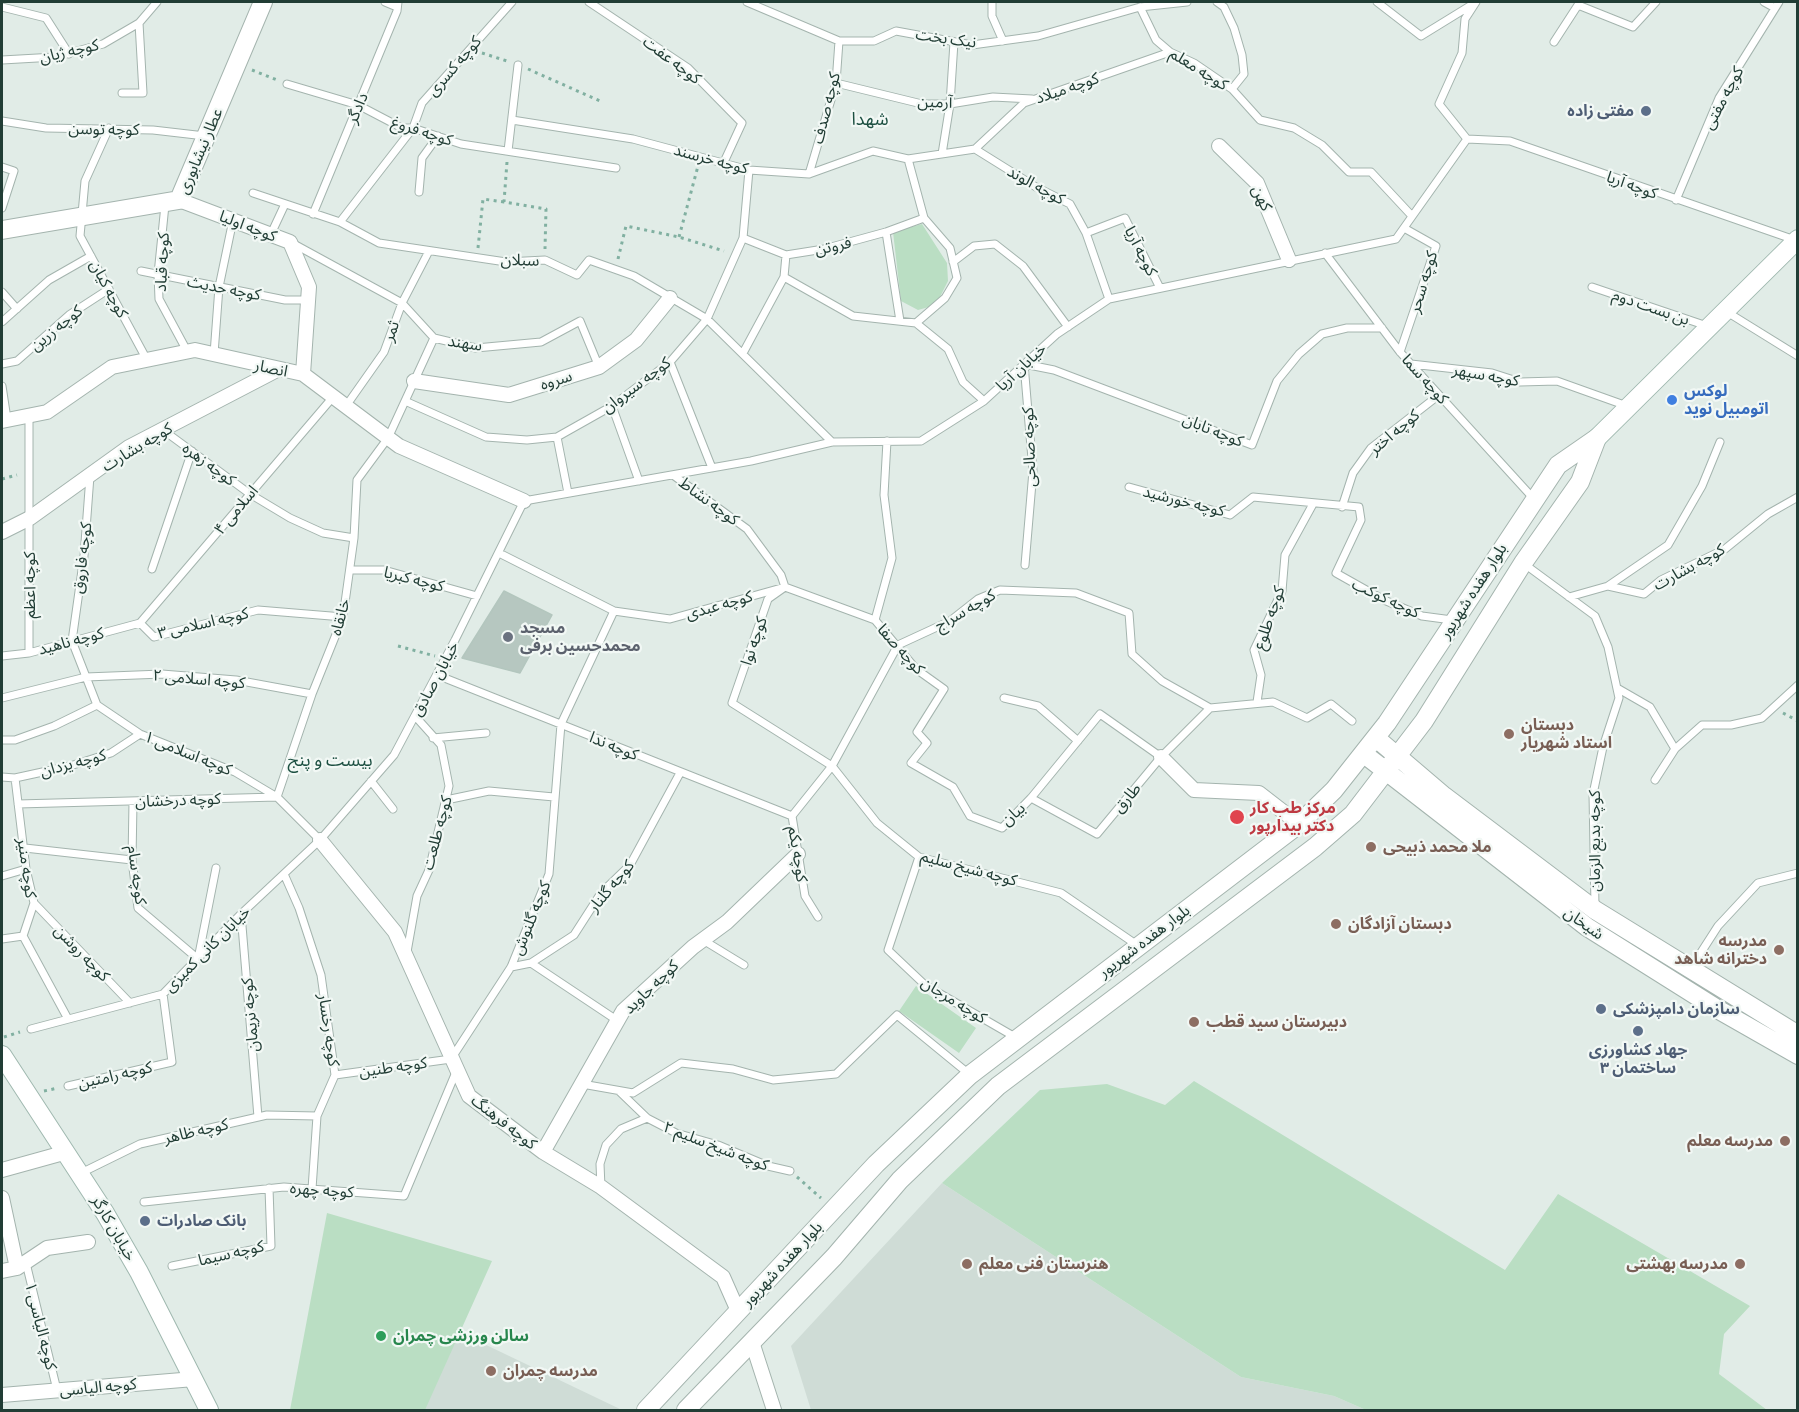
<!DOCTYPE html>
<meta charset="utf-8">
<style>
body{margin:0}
#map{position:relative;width:1799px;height:1412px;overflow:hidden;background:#e1ece7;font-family:Barlow,sans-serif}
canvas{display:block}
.frame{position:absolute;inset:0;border:3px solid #213d35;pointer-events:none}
</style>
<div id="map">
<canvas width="1799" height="1412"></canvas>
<div class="frame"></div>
</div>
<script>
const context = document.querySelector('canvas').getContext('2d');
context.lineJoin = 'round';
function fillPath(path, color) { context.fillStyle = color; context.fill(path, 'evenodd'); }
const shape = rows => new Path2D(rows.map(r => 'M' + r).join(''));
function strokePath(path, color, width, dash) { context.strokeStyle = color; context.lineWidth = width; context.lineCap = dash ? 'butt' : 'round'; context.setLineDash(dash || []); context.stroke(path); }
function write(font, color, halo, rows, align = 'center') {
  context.font = font + ' Barlow,"Noto Sans Arabic",sans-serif'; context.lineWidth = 4.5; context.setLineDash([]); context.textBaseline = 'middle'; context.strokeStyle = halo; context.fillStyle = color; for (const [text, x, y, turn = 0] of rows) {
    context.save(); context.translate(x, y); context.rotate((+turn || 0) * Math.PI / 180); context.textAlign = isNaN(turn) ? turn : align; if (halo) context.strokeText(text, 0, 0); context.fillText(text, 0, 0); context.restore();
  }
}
fillPath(shape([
 [942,1183,1241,1377,1334,1396,1366,1410,811,1410,791,1346],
 [459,1332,620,1409,424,1410]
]), '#cfdcd6');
fillPath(shape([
 [922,224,947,263,948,281,936,305,918,310,901,301,893,232],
 [916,986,976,1028,959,1053,899,1011],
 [1194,1081,1505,1270,1558,1194,1750,1306,1724,1334,1719,1374,1767,1410,1366,1410,1334,1396,1241,1377,942,1183,1040,1090,1107,1084,1165,1105],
 [327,1213,492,1261,425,1410,290,1410]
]), '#badec3');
const building = shape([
 [504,591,552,615,520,673,462,658,504,591]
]);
fillPath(building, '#b6c7c0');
strokePath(building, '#b3c6be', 1.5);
const service = shape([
 [385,2,397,7],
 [589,2,688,68,742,123,724,162],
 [747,2,839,41,874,41,896,31,972,45,1038,36,1140,7,1187,2],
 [992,2,992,16,1003,41],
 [1217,2,1224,7,1234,28,1242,55,1244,74,1232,89],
 [1377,2,1421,36,1473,4],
 [1764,2,1775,8],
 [2,7,46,18,69,54],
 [1140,7,1156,40,1170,52,1194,63,1232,89,1260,120,1294,128,1322,145,1349,172,1371,172,1412,216],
 [1554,42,1578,5,1633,27,1656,2],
 [2,60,55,57,103,44,139,23,157,2],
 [836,83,922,104,950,104,993,97,1032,99],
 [287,84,358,105,402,128,413,128,461,144,616,168],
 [122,93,143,93,139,23],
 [512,120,633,139,749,170,809,174,873,151,908,159,975,149,1024,103,1170,52],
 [2,121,46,128,153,130,205,136],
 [109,128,85,181,80,236,147,360],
 [1467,139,1510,141,1795,240],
 [1467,139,1439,104,1462,53,1465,19,1476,2],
 [975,149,1036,187,1070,204,1086,233,1109,299],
 [508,151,518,65],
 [942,154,950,104,954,42],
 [908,159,924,218,950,248,957,278,945,298,916,323],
 [2,167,14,171,2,208],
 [809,174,836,83,839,41],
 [419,192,422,158,438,136],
 [253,193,340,222,379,243,506,262,545,260,577,275,589,260,634,276,707,319,832,442],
 [1676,200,1719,98,1779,2],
 [165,205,158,274,159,299,187,351],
 [313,214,397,11,398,2],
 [340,222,413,128,422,103,512,2],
 [886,232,900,321],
 [1086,233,1125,218,1160,288],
 [271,234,285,204],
 [743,238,786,255,824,249,886,232,924,218],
 [292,243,402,303,434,338,476,348,541,342,580,321,599,367],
 [1325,253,1400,352,1533,498],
 [953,262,974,246,995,244,1023,266,1068,327],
 [141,271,285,300,308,300],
 [784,277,853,316,916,323,948,349,963,382,984,401],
 [1592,287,1707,326],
 [2,292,17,309],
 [1727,312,1798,356],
 [2,322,49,280,91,256],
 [1400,352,1436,246,1404,228],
 [743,353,784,277,786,255],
 [214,354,219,287,233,220],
 [670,362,712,468],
 [2,364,17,361,69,315,109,289],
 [1411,364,1492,373,1520,382,1557,381,1627,406],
 [2,386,7,419],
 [405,401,486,437,527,440,557,437,612,406,670,362,707,319,743,238,749,170],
 [346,406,384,352,402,303,429,251],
 [612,406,639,481],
 [29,415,29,653],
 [163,430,250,494,290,518,323,533,354,538],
 [557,437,568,493],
 [887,441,884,495,892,558,875,620,916,669,944,689,917,732,927,743,911,763,953,787,970,816,1002,828,1031,798,1100,714,1161,757],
 [673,475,747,529,781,575,785,587,768,599,732,703,832,766,877,823,919,857,1061,893,1137,945],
 [90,476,84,556,72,641,97,705,140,734,235,772,277,797,312,694,343,617,354,538,357,480,388,438,434,338],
 [1129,487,1230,515,1253,497,1359,507,1361,520,1336,573,1384,600,1422,616,1452,620],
 [1342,507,1353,473,1371,448,1439,395],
 [499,553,614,611,670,619,785,587,875,620],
 [1523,563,1595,616,1608,647,1619,698,1603,747,1593,794,1595,907],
 [1025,565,1033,471,1024,364,1054,370,1252,445,1277,381,1299,354,1322,334,1347,328,1382,328],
 [152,569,192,451],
 [350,570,384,570,477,596],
 [1608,586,1668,545,1702,486,1720,442],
 [1569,597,1608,586,1644,594,1661,580,1725,549,1768,514,1798,497],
 [140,623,333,397],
 [140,623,154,637,258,610,343,617],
 [2,656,29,653,140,623],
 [437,675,792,816],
 [1617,688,1650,707,1675,749],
 [2,698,86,677,162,674,236,680,312,694],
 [1004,698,1038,706,1078,741],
 [1257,702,1261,675,1254,650,1282,591,1285,555,1313,504],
 [433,738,486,733],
 [2,740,15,740,54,726,97,705],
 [2,777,15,778,70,766,111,753,140,734],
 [15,778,26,869,34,903,23,936,68,1019],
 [1655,780,1675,749,1702,725,1731,725,1762,718,1798,685],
 [371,781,393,809],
 [1031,798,1097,834,1161,757,1210,708],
 [446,800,489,791,554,797],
 [133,802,132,860,138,908,198,959,216,868],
 [18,804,277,797,320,840],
 [25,848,132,860],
 [919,857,888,950,925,985,1015,1037],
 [284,874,299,908,321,975,335,1075,317,1116,312,1189],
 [2,876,26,869],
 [34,903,130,1003],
 [241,914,258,1117],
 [818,917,805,896,792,816,832,766,898,645,950,621,978,599,1000,590,1076,593,1129,613,1132,654,1162,681,1210,708,1273,702,1307,718,1331,704,1352,721],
 [2,939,23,936],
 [703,940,744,965],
 [407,952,417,896,429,870,449,786,441,745,415,716],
 [531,963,618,1021],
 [511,967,531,963,574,935,601,893,630,865,680,773],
 [1691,968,1718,926,1758,883,1798,873],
 [31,1029,163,994,241,914,320,840,394,755,455,640,524,501,751,461,832,442,921,441,984,401,1057,334,1109,299,1396,239,1467,139],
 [335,1075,451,1059,511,967,549,874,561,724,614,611],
 [582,1084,633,1093,681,1063,733,1069,773,1080,836,1074,897,1015,969,1074],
 [68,1086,172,1062,163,994],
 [619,1091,647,1118,676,1133,718,1145,768,1166,790,1171],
 [81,1173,140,1144,267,1115,317,1116],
 [601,1187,600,1164,606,1145,621,1129,647,1118],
 [144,1202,284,1187,404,1196,456,1072],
 [26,1263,57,1390],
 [172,1266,271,1246,269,1188]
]);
const minor = shape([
 [1219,146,1257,183,1289,260],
 [179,200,290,242,309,287,303,374],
 [414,381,509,395,599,367,636,340,670,298],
 [2,421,47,412,112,367,195,350,303,374,399,446,524,501],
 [2,532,30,518,129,447,277,370],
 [1161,757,1194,790,1259,793,1299,824],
 [320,840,395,932,469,1096,543,1152,601,1187,723,1277,738,1311],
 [543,1152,623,1011,693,947,727,922,798,854],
 [2,1170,67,1152],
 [2,1198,17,1268],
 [2,1271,17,1268,47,1248,88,1242],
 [752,1342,774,1410],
 [2,1395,194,1379]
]);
const tertiary = shape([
 [2,230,179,200,263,2],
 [1376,738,1444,796,1595,910,1798,1035],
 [1364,754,1587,927,1719,1010,1798,1055],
 [646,1410,876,1164,970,1075,1299,824,1334,790,1387,723,1558,465,1597,438],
 [686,1410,834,1257,900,1180,998,1086,1315,847,1353,814,1424,721,1523,563,1580,482,1597,438]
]);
const secondary = shape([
 [1597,438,1798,239],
 [2,1055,105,1213,139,1272,209,1410]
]);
strokePath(service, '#a4b4ae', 9);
strokePath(minor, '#a4b4ae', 16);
strokePath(tertiary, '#a4b4ae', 20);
strokePath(secondary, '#9fb8af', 20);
strokePath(shape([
 [482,53,507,61],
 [528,69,600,101],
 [252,70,277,80],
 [507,162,504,202,546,209,545,249],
 [679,237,698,166],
 [478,248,483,199,504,202],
 [618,259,626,226,679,237,724,251],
 [2,479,17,475],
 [398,646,435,656],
 [1783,713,1798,721],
 [4,1037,20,1032],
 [44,1091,58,1088],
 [797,1177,821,1198]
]), '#81b0a1', 3, [3, 4.5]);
strokePath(service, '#fff', 7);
strokePath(minor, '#fff', 14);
strokePath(tertiary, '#fff', 18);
strokePath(secondary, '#fff', 18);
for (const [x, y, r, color] of [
 [1646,111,6,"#5c6f8a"],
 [1672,400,6,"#3f7fe0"],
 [508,637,6,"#6b7280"],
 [1509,734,6,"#8d6e63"],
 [1237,817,8,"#e0444e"],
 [1371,847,6,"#8d6e63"],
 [1336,924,6,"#8d6e63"],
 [1779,950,6,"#8d6e63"],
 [1601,1009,6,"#5c6f8a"],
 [1194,1022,6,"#8d6e63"],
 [1638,1031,6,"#5c6f8a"],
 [1785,1141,6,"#8d6e63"],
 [145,1221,6,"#5c6f8a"],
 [967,1264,6,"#8d6e63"],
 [1740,1264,6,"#8d6e63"],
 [381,1336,6,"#2e9e5b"],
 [491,1371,6,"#8d6e63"]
]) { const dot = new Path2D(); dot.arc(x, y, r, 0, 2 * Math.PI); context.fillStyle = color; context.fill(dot); strokePath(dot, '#f2f8f5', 2); }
write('16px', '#213d35', '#f2f8f5', [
 ["نیک بخت",946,38,8],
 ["کوچه ژیان",69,51,-13],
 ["کوچه عفت",672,60,37],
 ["کوچه کسری",454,66,-49],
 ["کوچه معلم",1199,69,32],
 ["کوچه میلاد",1067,88,-19],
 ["کوچه مفتی",1723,98,-62],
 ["آرمین",935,102,2],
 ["دادگر",357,108,-67],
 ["کوچه صدف",826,108,-76],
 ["کوچه توسن",104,129,1],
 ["کوچه فروغ",422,131,18],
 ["عطار نیشابوری",200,151,-67],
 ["کوچه خرسند",711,159,15],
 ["کوچه الوند",1036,185,29],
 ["کوچه آریا",1632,185,20],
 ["کهن",1262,198,64],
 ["کوچه اولیا",248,226,21],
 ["فروتن",833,246,-13],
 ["کوچه آریا",1141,251,63],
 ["سبلان",520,260,1],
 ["کوچه قباد",162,262,-87],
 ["کوچه سحر",1423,282,-73],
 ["کوچه حدیث",224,288,11],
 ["کوچه کیان",109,289,62],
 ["بن بست دوم",1651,307,19],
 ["کوچه زرین",56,328,-39],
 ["ثمر",391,331,-70],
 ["سهند",465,343,8],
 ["خیابان آریا",1021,367,-43],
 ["انصار",271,368,12],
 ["کوچه سپهر",1486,375,10],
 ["کوچه سما",1425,379,48],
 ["سروه",556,380,-18],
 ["کوچه سیروان",636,385,-37],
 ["کوچه تابان",1213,430,22],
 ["کوچه اختر",1394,432,-40],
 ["کوچه بشارت",137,447,-31],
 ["کوچه صالحی",1029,447,-92],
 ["کوچه زهره",209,464,36],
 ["کوچه نشاط",709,501,36],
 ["کوچه خورشید",1184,501,14],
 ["اسلامی ۴",236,510,-50],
 ["کوچه فاروق",82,558,-83],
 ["کوچه بشارت",1689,567,-29],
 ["کوچه کبریا",414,579,14],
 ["کوچه اعظم",30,585,-90],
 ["بلوار هفده شهریور",1473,591,-57],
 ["کوچه کوکب",1386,598,25],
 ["کوچه عبدی",719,605,-16],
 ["کوچه سراج",965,610,-30],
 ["خانقاه",340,617,-75],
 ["کوچه طلوع",1269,618,-71],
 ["کوچه اسلامی ۳",203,623,-13],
 ["کوچه ناهید",71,641,-15],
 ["کوچه نوا",754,641,-71],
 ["کوچه صفا",901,649,48],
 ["کوچه اسلامی ۲",199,679,5],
 ["خیابان صادق",435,679,-62],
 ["کوچه ندا",614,746,22],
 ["کوچه اسلامی ۱",188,753,22],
 ["کوچه یزدان",73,763,-15],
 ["طارق",1127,798,-50],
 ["کوچه درخشان",178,800,-2],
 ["بیان",1013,814,-41],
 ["کوچه طلعت",437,833,-75],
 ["کوچه بدیع الزمان",1595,841,-90],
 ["کوچه یکم",798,854,81],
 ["کوچه منیر",27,868,82],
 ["کوچه شیخ سلیم",969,868,15],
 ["کوچه سام",137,875,82],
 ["کوچه گلنار",611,886,-50],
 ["کوچه گلنوش",531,918,-68],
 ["شیخان",1584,923,35],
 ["بلوار هفده شهریور",1144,941,-37],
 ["خیابان کانی کمیزی",207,949,-45],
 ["کوچه روشن",82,953,46],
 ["کوچه جاوید",651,987,-44],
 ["کوچه مرجان",954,1000,32],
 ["کوچه نریمان",250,1015,-95],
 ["کوچه رخسار",329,1030,82],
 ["کوچه طنین",393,1067,-8],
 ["کوچه رامتین",115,1075,-13],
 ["کوچه فرهنگ",504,1122,38],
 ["کوچه ظاهر",196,1131,-13],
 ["کوچه شیخ سلیم ۲",716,1146,21],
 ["کوچه چهره",322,1190,4],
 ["خیابان کارگر",114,1228,60],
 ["کوچه سیما",231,1253,-13],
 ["بلوار هفده شهریور",782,1264,-47],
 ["کوچه الیاسی ۱",41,1326,76],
 ["کوچه الیاسی",98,1387,-5]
]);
write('bold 16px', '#4e5e75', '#f2f8f5', [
 ["مفتی زاده",1634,111,"right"],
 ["سازمان دامپزشکی",1613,1009],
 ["جهاد کشاورزی",1638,1050,"center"],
 ["ساختمان ۳",1638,1068,"center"],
 ["بانک صادرات",157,1221]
], 'left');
write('bold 16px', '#366cbe', '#f2f8f5', [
 ["لوکس",1684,391],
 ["اتومبیل نوید",1684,409]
], 'left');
write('bold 16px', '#5b616d', '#f2f8f5', [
 ["مسجد",520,628],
 ["محمدحسین برفی",520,646]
], 'left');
write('bold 16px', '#785e54', '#f2f8f5', [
 ["دبستان",1521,725],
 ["استاد شهریار",1521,743],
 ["ملا محمد ذبیحی",1383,847],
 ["دبستان آزادگان",1348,924],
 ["مدرسه",1767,941,"right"],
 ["دخترانه شاهد",1767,959,"right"],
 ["دبیرستان سید قطب",1206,1022],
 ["مدرسه معلم",1773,1141,"right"],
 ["هنرستان فنی معلم",979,1264],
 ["مدرسه بهشتی",1728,1264,"right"],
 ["مدرسه چمران",503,1371]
], 'left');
write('bold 16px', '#be3a42', '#f2f8f5', [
 ["مرکز طب کار",1250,808],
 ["دکتر بیدارپور",1250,826]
], 'left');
write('bold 16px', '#27864d', '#f2f8f5', [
 ["سالن ورزشی چمران",393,1336]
], 'left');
write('18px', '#1d5042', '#f2f8f5', [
 ["شهدا",870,119],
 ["بیست و پنج",330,760]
]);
</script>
